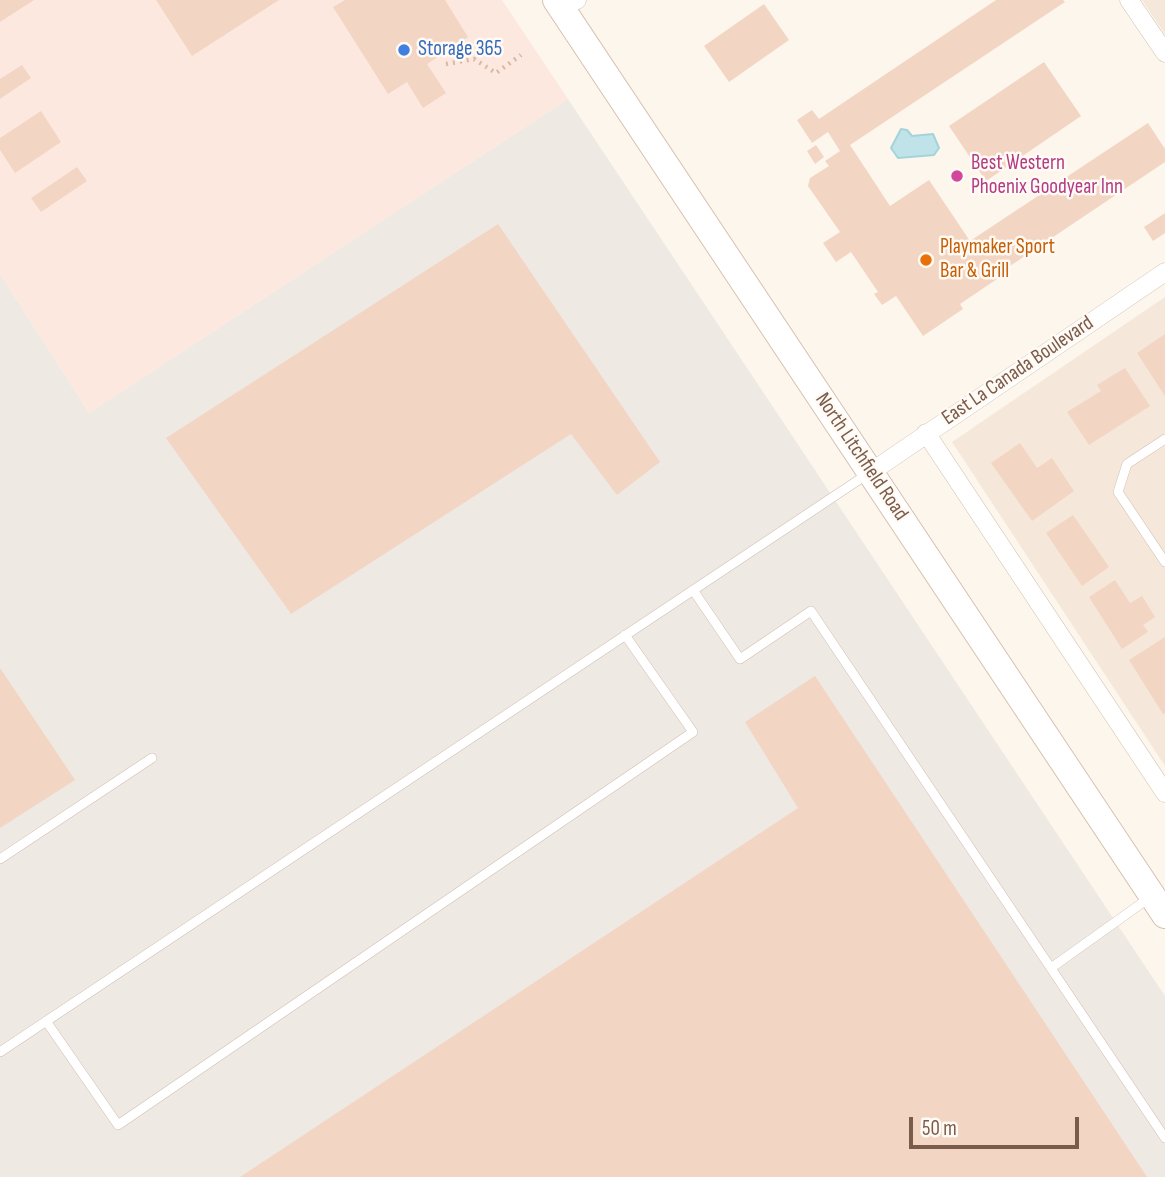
<!DOCTYPE html>
<style>
body{margin:0}
#map{position:relative;width:1165px;height:1177px;overflow:hidden;background:#fdf6ec;font-family:"Sofia Sans Condensed",sans-serif}
canvas{display:block}
.scale{position:absolute;left:909px;top:1117px;width:170px;height:32px;box-sizing:border-box;border:4px solid #7a5c4d;border-top:0;padding-left:9px;font-size:21px;line-height:24px;white-space:nowrap;color:#7a5c4d;-webkit-text-stroke:5px #fffaf3;paint-order:stroke}
</style>
<div id="map">
<canvas width="1165" height="1177"></canvas>
<div class="scale">50 m</div>
</div>
<script>
const context = document.querySelector('canvas').getContext('2d');
context.lineJoin = 'round';
function fillPath(path, color) { context.fillStyle = color; context.fill(path, 'evenodd'); }
const shape = rows => new Path2D(rows.map(r => 'M' + r).join(''));
function strokePath(path, color, width, dash) { context.strokeStyle = color; context.lineWidth = width; context.lineCap = dash ? 'butt' : 'round'; context.setLineDash(dash || []); context.stroke(path); }
function write(font, color, halo, rows, align = 'center') {
  context.font = font + ' "Sofia Sans Condensed",sans-serif'; context.lineWidth = 5; context.setLineDash([]); context.textBaseline = 'middle'; context.strokeStyle = halo; context.fillStyle = color; for (const [text, x, y, turn = 0] of rows) {
    context.save(); context.translate(x, y); context.rotate((+turn || 0) * Math.PI / 180); context.textAlign = isNaN(turn) ? turn : align; if (halo) context.strokeText(text, 0, 0); context.fillText(text, 0, 0); context.restore();
  }
}
fillPath(shape([
 [1142,0,1165,0,1165,34],
 [1165,297,1165,766,952,442]
]), '#f5e8da');
fillPath(shape([
 [0,0,502,0,568,99,89,413,0,274]
]), '#fde8e0');
fillPath(shape([
 [568,99,1165,996,1165,1177,0,1177,0,274,89,413]
]), '#efe9e4');
const water = shape([
 [901,129,907,130,912,136,933,134,939,148,934,155,898,158,891,148,901,129]
]);
fillPath(water, '#bfe3e8');
strokePath(water, '#a5d3da', 2);
fillPath(shape([
 [0,0,34,0,0,22],
 [156,0,279,0,192,56],
 [345,0,445,0,468,37,427,64,446,93,423,108,407,82,388,94,333,7],
 [996,0,1063,0,1065,2,850,145,890,206,929,180,970,241,1148,123,1165,149,1165,162,998,274,1000,277,960,304,963,309,923,336,896,296,882,305,874,294,878,292,851,252,836,262,823,243,840,232,808,186,810,178,829,166,825,161,840,151,828,132,812,143,797,120,812,110,819,119],
 [764,4,789,40,729,82,704,46],
 [1044,62,1081,116,986,181,949,126],
 [22,65,31,78,0,99,0,79],
 [41,111,61,142,15,173,0,150,0,138],
 [816,145,824,157,815,164,807,151],
 [77,167,87,181,41,212,31,198],
 [1165,213,1165,233,1153,241,1144,227],
 [498,224,660,462,617,495,571,434,291,614,166,438],
 [1165,334,1165,396,1137,353],
 [1125,368,1150,406,1089,445,1067,412,1101,391,1097,385],
 [1020,443,1037,468,1052,458,1074,491,1032,521,991,463],
 [1073,515,1109,567,1082,586,1046,533],
 [1115,580,1130,603,1142,596,1155,617,1143,625,1148,632,1122,649,1089,597],
 [1165,637,1165,713,1163,714,1129,660],
 [0,668,75,780,0,828],
 [815,676,1147,1177,240,1177,798,808,745,722]
]), '#f3d5c3');
const service = shape([
 [1165,439,1127,464,1118,492,1165,562],
 [693,590,740,659,811,611,1165,1138],
 [0,859,152,758],
 [1051,968,1149,898],
 [46,1021,118,1125,693,732,625,635],
 [0,1052,869,473]
]);
const minor = shape([
 [1129,0,1165,53],
 [560,6,577,0],
 [926,433,1165,793],
 [871,472,1165,272]
]);
const secondary = shape([
 [556,0,1165,915]
]);
strokePath(service, '#d1beb0', 10);
strokePath(minor, '#d1beb0', 19);
strokePath(secondary, '#d6c0b0', 28);
strokePath(shape([
 [446,64,474,59,496,73,521,55]
]), '#d9b8a5', 4.5, [2, 5]);
strokePath(service, '#fff', 9);
strokePath(minor, '#fff', 18);
strokePath(secondary, '#fff', 26);
for (const [x, y, r, color] of [
 [404,50,7,"#3f7fe0"],
 [957,176,7,"#d1479c"],
 [926,260,7,"#e8710a"]
]) { const dot = new Path2D(); dot.arc(x, y, r, 0, 2 * Math.PI); context.fillStyle = color; context.fill(dot); strokePath(dot, '#fffaf3', 2.5); }
write('21px', '#366cbe', '#fffaf3', [
 ["Storage 365",418,50]
], 'left');
write('21px', '#b23c85', '#fffaf3', [
 ["Best Western",971,164],
 ["Phoenix Goodyear Inn",971,188]
], 'left');
write('21px', '#c56008', '#fffaf3', [
 ["Playmaker Sport",940,248],
 ["Bar & Grill",940,272]
], 'left');
write('21px', '#7a5c4d', '#fffaf3', [
 ["East La Canada Boulevard",1018,371,-34],
 ["North Litchfield Road",861,457,56]
]);
</script>
